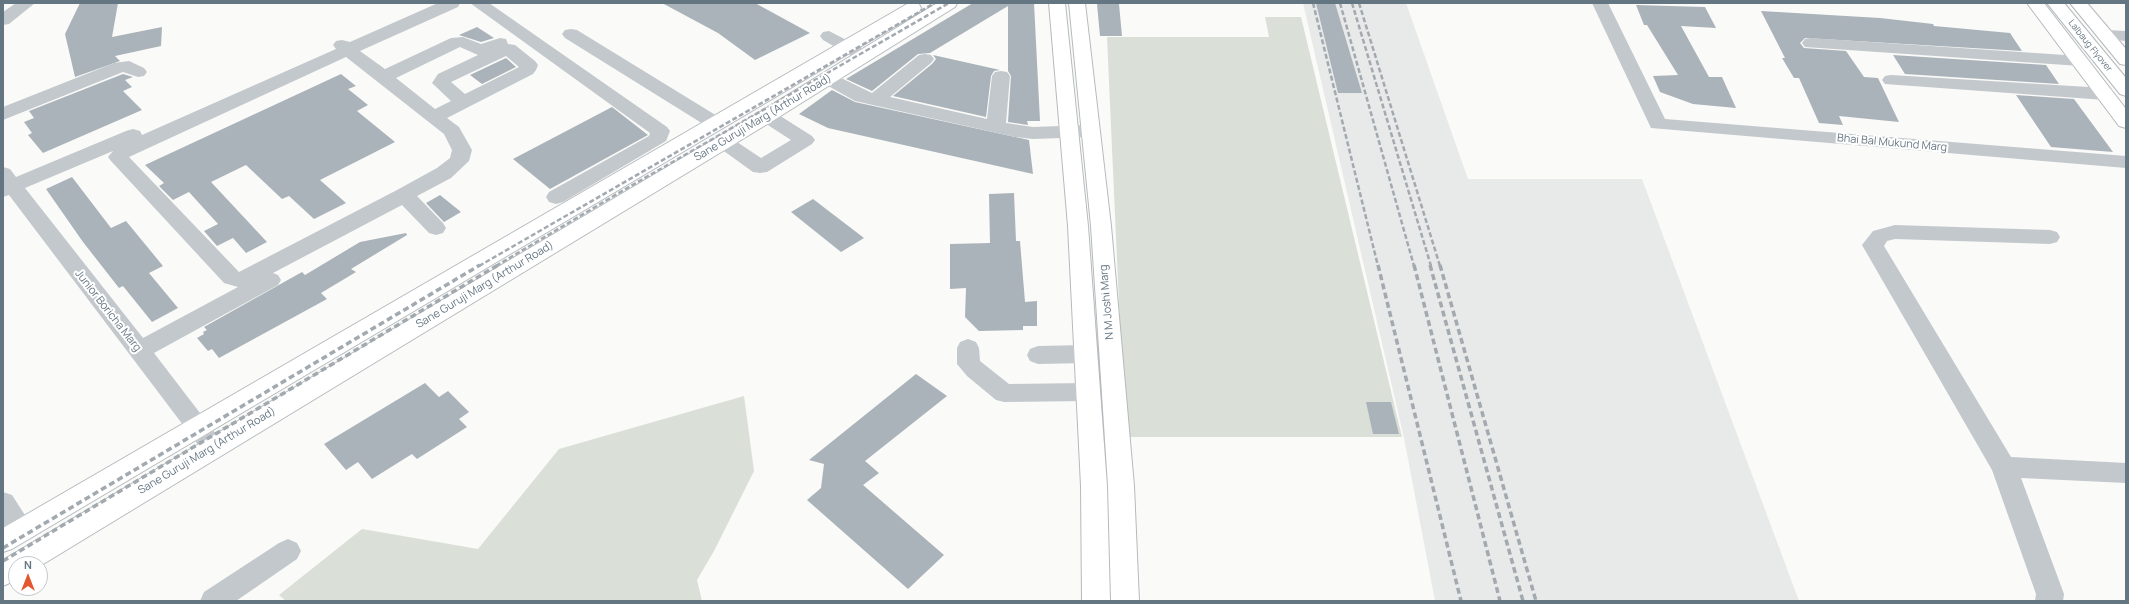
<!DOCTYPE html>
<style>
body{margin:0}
#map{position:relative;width:2129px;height:604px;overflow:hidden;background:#fafaf8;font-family:Manrope,sans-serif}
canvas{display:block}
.frame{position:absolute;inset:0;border:4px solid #657683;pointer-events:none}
.north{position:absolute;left:8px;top:556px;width:40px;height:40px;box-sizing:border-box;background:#fff;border:1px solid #c1c8cd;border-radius:50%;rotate:0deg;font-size:11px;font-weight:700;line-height:16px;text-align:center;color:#657683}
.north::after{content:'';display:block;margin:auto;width:14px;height:18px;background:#e4572e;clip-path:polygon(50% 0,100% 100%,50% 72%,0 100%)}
</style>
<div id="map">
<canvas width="2129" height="604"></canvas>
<div class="frame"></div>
<div class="north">N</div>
</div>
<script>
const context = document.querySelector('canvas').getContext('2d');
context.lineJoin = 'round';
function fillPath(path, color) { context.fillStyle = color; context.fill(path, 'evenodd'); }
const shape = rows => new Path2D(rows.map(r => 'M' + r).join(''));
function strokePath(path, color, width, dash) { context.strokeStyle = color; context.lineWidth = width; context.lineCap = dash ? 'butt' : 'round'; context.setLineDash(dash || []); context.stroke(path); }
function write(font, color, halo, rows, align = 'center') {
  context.font = font + ' Manrope,sans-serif'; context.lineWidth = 4; context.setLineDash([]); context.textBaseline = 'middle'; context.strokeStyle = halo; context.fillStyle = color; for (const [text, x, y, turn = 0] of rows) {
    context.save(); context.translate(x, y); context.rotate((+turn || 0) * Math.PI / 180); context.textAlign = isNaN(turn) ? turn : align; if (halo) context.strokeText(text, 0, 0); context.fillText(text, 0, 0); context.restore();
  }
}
fillPath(shape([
 [1303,3,1406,3,1468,179,1642,179,1799,601,1435,601,1404,438]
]), '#e8e9e9');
fillPath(shape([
 [1265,17,1301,17,1402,437,1125,437,1107,37,1269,37],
 [744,396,754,471,714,551,697,580,702,601,286,601,279,595,362,529,478,549,559,449]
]), '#dadfd7');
fillPath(shape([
 [80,3,118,3,112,37,162,27,161,46,115,56,120,61,75,77,65,34],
 [662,3,755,3,810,33,755,60,718,33],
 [973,3,1034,3,1040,121,1027,121,1028,125,1008,122,1011,76,1008,71,1008,6,930,53,918,54,872,91,846,79],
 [1316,3,1335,3,1362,93,1338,93],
 [1097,4,1119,4,1122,36,1100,36],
 [1636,5,1705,7,1716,28,1681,26,1709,77,1722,77,1736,108,1693,104,1660,92,1653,76,1678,75,1647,25,1644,25],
 [1761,11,1880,18,1933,24,1934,26,2010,33,2022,51,1805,38,1800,43,1804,48,1846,51,1864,77,1878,78,1899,122,1839,116,1843,125,1819,123,1799,78,1794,78,1782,58,1785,58],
 [477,27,494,38,481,42,459,35],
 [933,55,1000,70,994,71,991,76,986,117,893,96,932,64,936,59],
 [1893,55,2046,65,2059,84,1905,74],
 [506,58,516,67,482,84,470,75],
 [123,74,133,77,125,80,132,87,123,91,142,110,43,153,28,135,32,133,24,122,34,118,29,111],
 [341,74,356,86,348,89,368,105,357,111,395,142,320,180,346,203,314,219,289,196,282,199,246,165,211,182,267,242,246,253,233,238,217,246,204,231,218,224,189,192,173,200,159,186,164,183,145,165],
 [832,90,855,102,1029,140,1033,174,828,128,799,114],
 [2016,95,2074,99,2113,152,2051,147],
 [612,107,648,135,550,189,513,159],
 [72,177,111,228,126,221,163,266,149,273,178,308,152,322,123,286,119,288,83,242,46,189],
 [1014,193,1016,241,1020,241,1025,302,1037,301,1037,326,1023,326,1023,330,979,331,965,317,966,288,950,289,950,244,990,243,989,194],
 [440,195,461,212,444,222,426,203],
 [813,199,864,238,841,252,791,212],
 [406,233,407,235,351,269,356,272,321,293,327,299,219,358,212,349,208,351,197,338,204,334,203,332,207,330,204,327,302,272,305,275,360,242],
 [916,374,947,396,865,461,879,473,863,485,944,555,908,589,807,500,821,488,824,464,809,460],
 [425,383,439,397,448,391,469,412,459,419,467,427,417,459,412,454,372,479,358,462,346,470,324,444],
 [1366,402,1391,402,1399,434,1373,434]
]), '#aab3b9');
const major = shape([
 [913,3,919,4,921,8,919,12,12,549,3,552,3,528,907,4,913,3],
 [937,3,957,3,955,7,774,120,40,566,40,564,16,564,16,580,3,586,3,560,760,112,937,3],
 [1049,3,1065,3,1088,226,1107,486,1110,601,1082,601,1081,486,1068,226,1049,3],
 [1069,3,1085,3,1111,226,1134,486,1139,601,1111,601,1108,486,1091,226,1069,3]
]);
const highway = shape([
 [2027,3,2044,3,2126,109,2126,128,2119,126,2027,3],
 [2047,3,2064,3,2126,78,2126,96,2120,94,2047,3],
 [2070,3,2087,3,2126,49,2126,65,2120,64,2070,3]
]);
strokePath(major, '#b5babe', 2);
strokePath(highway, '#b4b9bd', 2);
fillPath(shape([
 [16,3,35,3,9,24,3,25,3,12,16,3],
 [438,3,460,3,458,7,360,51,385,69,451,38,463,37,481,44,500,38,506,39,508,44,515,45,535,61,538,65,536,70,533,74,447,118,459,127,472,150,469,161,451,178,417,196,443,223,446,228,443,233,436,235,429,233,402,205,273,273,278,275,281,280,278,285,154,353,226,447,223,454,214,457,205,454,9,195,3,197,3,167,10,169,16,177,126,131,133,129,140,131,142,135,336,49,333,45,336,41,342,40,350,42,438,3],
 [460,47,478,55,438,74,432,83,451,101,435,109,396,78,460,47],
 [506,56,519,67,465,94,451,82,506,56],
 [346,57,444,134,452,150,450,158,437,168,397,190,239,272,129,157,346,57],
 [113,151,108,157,111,161,224,283,238,287,143,338,25,188,113,151],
 [470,3,489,3,667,127,670,131,666,141,563,202,556,204,549,202,546,197,549,192,649,136,650,133,470,3],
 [1592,3,1608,3,1665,119,2126,156,2126,168,1651,128,1592,3],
 [571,29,577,30,722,119,724,123,722,127,715,129,708,127,565,38,562,34,565,30,571,29],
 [2106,30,2126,31,2126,41,2100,39,2097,35,2100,31,2106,30],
 [829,31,870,52,873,56,870,60,864,61,858,60,823,40,820,36,823,32,829,31],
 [1811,38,2080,56,2086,57,2089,61,2086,65,2080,66,1805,47,1802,43,1805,39,1811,38],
 [925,54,931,55,934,59,931,63,890,97,987,119,992,76,995,72,1001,71,1007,72,1010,76,1006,123,1033,127,1090,125,1097,127,1100,131,1097,135,1090,137,1033,139,1015,137,855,101,821,82,818,78,821,74,827,73,833,74,872,93,919,55,925,54],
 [129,61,144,68,147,72,144,76,138,77,123,72,3,120,3,107,114,63,129,61],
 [1891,75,2105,88,2112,90,2114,94,2112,98,2105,100,1885,84,1882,80,1885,76,1891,75],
 [767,110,774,112,812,136,815,140,812,144,767,172,760,173,753,172,717,146,714,142,717,138,724,136,731,138,761,158,791,140,760,120,758,116,760,112,767,110],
 [1895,225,2050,230,2057,232,2060,237,2057,242,2050,244,1895,239,1887,241,1884,246,2011,457,2126,463,2126,483,2021,478,2064,594,2063,601,2035,601,2036,594,1992,470,1862,245,1873,231,1895,225],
 [968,339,976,342,979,348,980,361,1009,384,1088,383,1096,385,1100,392,1096,399,1088,401,1004,402,996,400,967,376,957,364,957,348,960,342,968,339],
 [1086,345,1094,348,1097,354,1094,360,1086,363,1038,364,1030,361,1027,355,1030,349,1038,346,1086,345],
 [3,492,12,495,30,523,34,531,30,539,21,542,12,539,3,525,3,492],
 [288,539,297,543,301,551,297,559,236,601,200,601,204,592,279,543,288,539]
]), '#c3c8cc');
fillPath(major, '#fff');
fillPath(highway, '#fff');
strokePath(shape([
 [1313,3,1378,266],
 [1340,3,1414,266],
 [1352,3,1431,266],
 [1359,3,1440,266],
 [479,266,935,3],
 [496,266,617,194,949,3]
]), '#a2aab0', 2.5, [5, 2.5]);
strokePath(shape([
 [1378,265,1461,601],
 [1414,265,1500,601],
 [1430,265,1523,601],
 [1440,265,1536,601],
 [3,548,480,265],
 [3,561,498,265]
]), '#a2aab0', 3.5, [6, 3.5]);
write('9px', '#657683', '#fff', [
 ["Lalbaug Flyover",2090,46,51]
]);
write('11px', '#657683', '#fff', [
 ["Sane Guruji Marg (Arthur Road)",763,118,-31],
 ["Bhai Bal Mukund Marg",1892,143,5],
 ["Sane Guruji Marg (Arthur Road)",485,285,-31],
 ["N M Joshi Marg",1107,302,-95],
 ["Junior Boricha Marg",108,311,52],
 ["Sane Guruji Marg (Arthur Road)",207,451,-31]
]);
</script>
